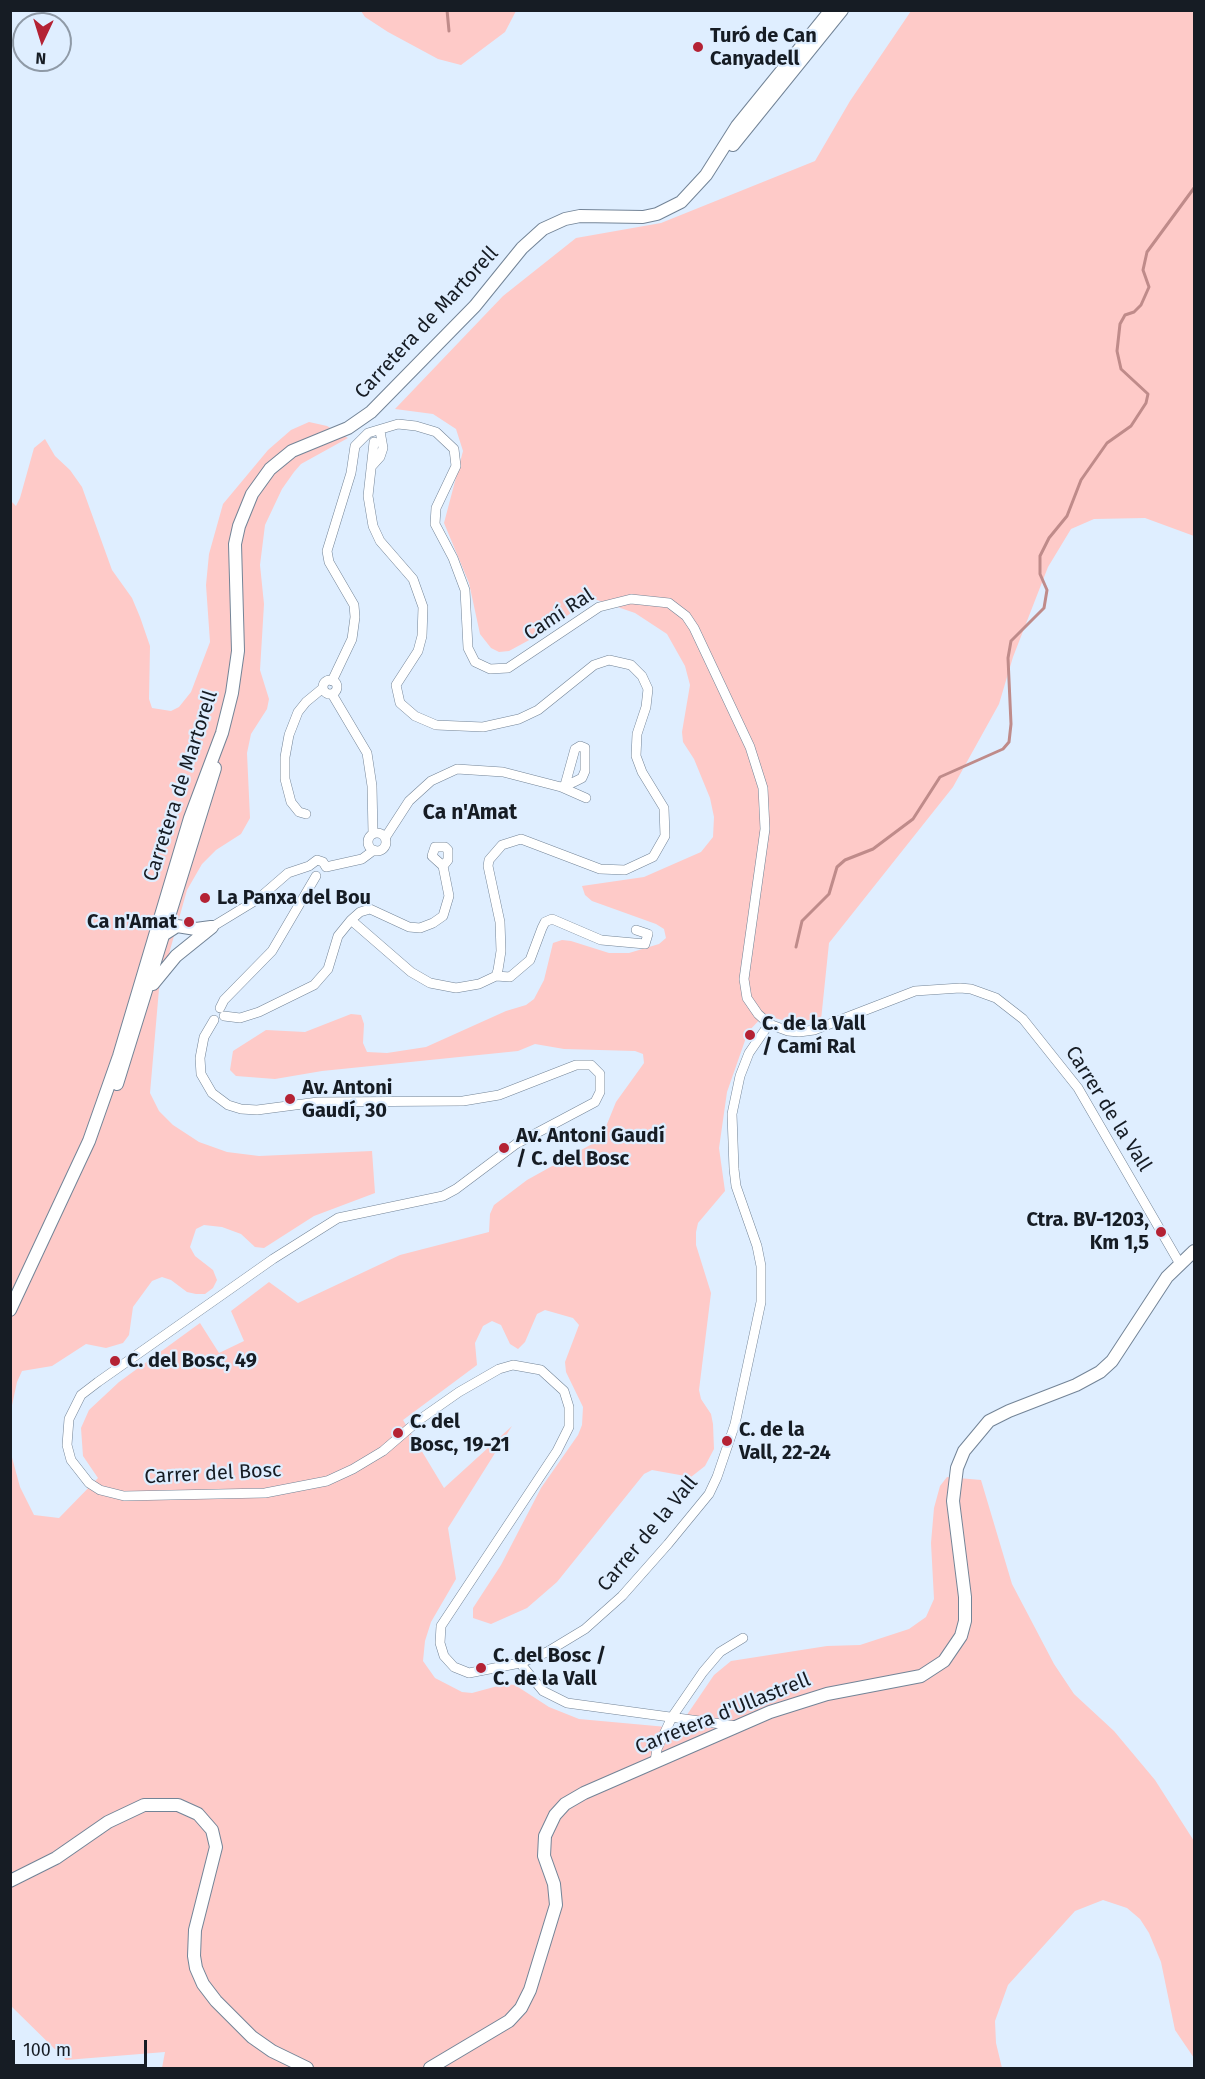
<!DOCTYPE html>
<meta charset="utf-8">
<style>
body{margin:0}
#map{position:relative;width:1205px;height:2079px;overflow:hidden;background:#dfeeff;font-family:"Fira Sans",sans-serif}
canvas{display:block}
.frame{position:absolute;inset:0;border:12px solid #161c24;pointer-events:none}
.north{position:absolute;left:12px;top:12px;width:60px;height:60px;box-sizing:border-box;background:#dfeeff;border:2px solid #8f9aa7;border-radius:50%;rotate:184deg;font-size:16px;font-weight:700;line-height:24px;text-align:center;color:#161c24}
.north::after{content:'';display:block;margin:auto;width:21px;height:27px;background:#b42234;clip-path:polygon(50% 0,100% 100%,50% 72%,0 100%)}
.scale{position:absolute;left:12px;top:2040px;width:135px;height:27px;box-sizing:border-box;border:3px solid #161c24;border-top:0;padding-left:8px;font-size:18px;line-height:21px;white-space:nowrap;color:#161c24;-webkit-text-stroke:4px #dfeeff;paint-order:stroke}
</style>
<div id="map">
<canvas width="1205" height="2079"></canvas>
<div class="frame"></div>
<div class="north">N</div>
<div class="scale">100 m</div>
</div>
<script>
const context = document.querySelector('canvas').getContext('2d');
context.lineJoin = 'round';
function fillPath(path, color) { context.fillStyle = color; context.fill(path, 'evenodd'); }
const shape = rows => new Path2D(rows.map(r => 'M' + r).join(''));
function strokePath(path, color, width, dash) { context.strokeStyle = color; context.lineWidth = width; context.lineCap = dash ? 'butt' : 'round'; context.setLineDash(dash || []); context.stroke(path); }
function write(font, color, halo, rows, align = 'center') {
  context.font = font + ' "Fira Sans",sans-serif'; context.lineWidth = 4.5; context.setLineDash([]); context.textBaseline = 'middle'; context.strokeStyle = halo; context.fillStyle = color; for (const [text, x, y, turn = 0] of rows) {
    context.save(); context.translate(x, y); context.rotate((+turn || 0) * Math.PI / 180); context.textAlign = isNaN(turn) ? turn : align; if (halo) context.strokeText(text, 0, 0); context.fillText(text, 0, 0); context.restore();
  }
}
fillPath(shape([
 [361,11,516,11,505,32,461,65,438,59,388,32,365,17],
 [911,11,1194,11,1194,536,1145,518,1094,519,1071,529,1048,567,1013,657,999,704,953,787,829,943,821,1020,782,1020,764,1015,748,1032,727,1092,719,1148,725,1191,698,1223,696,1232,696,1245,711,1293,699,1390,701,1399,711,1414,713,1424,714,1449,705,1466,691,1477,652,1470,644,1474,557,1582,527,1608,491,1624,473,1618,473,1608,501,1565,541,1488,578,1435,582,1425,583,1407,566,1372,565,1362,579,1325,573,1318,545,1310,537,1314,525,1342,518,1349,510,1344,501,1325,492,1321,483,1326,475,1343,477,1365,403,1420,444,1488,512,1426,448,1528,456,1579,431,1622,425,1641,423,1661,435,1678,462,1692,472,1693,505,1684,515,1685,549,1707,579,1719,678,1728,714,1675,731,1661,827,1646,860,1645,909,1629,926,1617,934,1599,931,1543,934,1508,940,1486,947,1477,981,1480,1012,1584,1054,1664,1074,1694,1114,1731,1155,1780,1194,1841,1194,2058,1175,2030,1161,1962,1149,1933,1140,1919,1127,1908,1103,1900,1075,1911,1008,1985,995,2021,996,2043,1002,2068,162,2068,165,2052,66,2060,11,2006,10,1450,20,1487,34,1515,59,1518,98,1478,83,1456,81,1428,89,1410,119,1382,200,1323,219,1353,244,1341,231,1311,269,1282,298,1303,400,1255,489,1232,490,1214,494,1205,527,1180,592,1144,605,1129,616,1102,644,1063,643,1054,635,1051,564,1049,535,1044,518,1051,322,1071,275,1079,236,1076,230,1070,233,1051,266,1030,305,1032,351,1014,361,1015,364,1024,363,1043,367,1052,387,1053,426,1047,506,1011,526,1005,534,999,544,980,553,943,562,940,571,941,609,953,629,953,659,944,666,938,664,929,656,924,592,901,585,895,582,886,644,877,701,852,713,837,714,817,710,798,694,759,683,742,682,732,690,685,685,666,667,634,635,613,597,600,588,601,544,632,509,651,499,652,491,648,480,634,469,583,444,523,463,451,456,429,433,414,395,409,503,296,576,238,661,223,815,161,850,101],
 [309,422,327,426,348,438,301,464,294,472,282,489,265,525,260,565,264,604,260,670,269,699,267,709,251,734,247,753,250,818,241,834,216,850,202,864,187,890,159,989,150,1093,159,1111,173,1125,199,1142,227,1152,259,1156,372,1151,375,1193,314,1216,264,1248,255,1247,241,1234,222,1227,204,1225,196,1229,190,1247,195,1256,213,1270,217,1280,213,1288,205,1294,196,1294,187,1292,171,1280,162,1277,152,1281,133,1307,129,1335,123,1343,106,1348,86,1344,52,1366,22,1371,17,1382,11,1410,11,501,16,506,20,498,34,448,45,439,55,456,70,470,82,487,112,570,132,598,140,617,150,646,149,699,152,708,171,711,179,707,191,692,210,642,206,585,209,554,223,504,268,450,291,430]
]), '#fecac8');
strokePath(shape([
 [447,10,449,31],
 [796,947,802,921,829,894,837,867,845,860,873,849,913,819,940,777,1003,749,1009,742,1011,724,1008,658,1011,641,1044,608,1047,590,1040,574,1040,556,1049,538,1067,516,1081,480,1107,443,1131,426,1146,403,1148,394,1121,369,1117,351,1120,324,1125,315,1134,312,1141,305,1149,287,1143,270,1147,252,1194,188]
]), '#bf8b8a', 3);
const street = shape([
 [371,467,380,457,383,448,380,431],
 '323 687a7 7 0 1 1 14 0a7 7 0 1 1-14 0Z',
 [332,681,352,639,355,617,354,605,329,562,327,551,351,473,355,446,368,433,398,424,416,426,436,432,454,449,456,466,436,508,435,524,453,558,465,590,468,648,475,662,490,669,508,668,599,607,631,599,669,603,686,616,694,628,750,747,763,788,765,829,744,979,747,998,758,1014,769,1024,788,1031,799,1032,814,1030,915,991,960,988,971,989,996,998,1023,1019,1078,1088,1180,1264],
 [332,694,367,753,372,786,373,834],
 [561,787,586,798],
 [306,814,299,812,291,802,285,779,285,757,289,735,298,712,306,702,323,688],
 '368 842a9 9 0 1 1 18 0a9 9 0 1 1-18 0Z',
 [385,838,409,801,431,781,457,769,503,772,561,787,574,782,582,778,585,771,585,748,580,746,575,749,565,785],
 [309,866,317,860,323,862,326,867],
 [326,867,362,859,374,850],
 [351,920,360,912,370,909,409,927,420,928,433,923,443,916,449,896,443,866,432,856,435,847,445,847,448,850,448,860,443,866],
 [212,927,258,899,288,873,309,866],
 [496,976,510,977,530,960,542,928,545,922,552,919,601,940,645,944,648,934,636,930],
 [220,1008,224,1000,272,951,316,876],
 [224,1016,240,1018,259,1012,314,985,328,969,338,936,351,920,411,972,430,983,456,988,479,984,496,976,498,970,501,951,500,922,488,866,489,860,502,845,521,839,600,869,625,870,653,857,665,836,664,808,642,772,636,756,637,734,646,707,648,689,642,676,631,665,609,660,594,665,538,710,519,719,483,727,436,725,415,716,400,703,396,685,418,651,422,636,423,607,413,579,380,541,373,526,368,496,374,442],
 [214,1020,204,1037,200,1058,201,1074,212,1093,228,1105,241,1109,257,1110,318,1102,463,1101,499,1095,576,1065,591,1065,600,1074,600,1092,595,1102,516,1144,456,1189,443,1196,338,1218,273,1259,98,1382,81,1395,69,1419,67,1445,71,1460,89,1483,100,1490,124,1496,265,1493,327,1481,353,1469,383,1451,419,1420,459,1392,499,1369,513,1365,541,1370,564,1391,569,1407,569,1427,557,1451,441,1626,440,1643,444,1656,454,1667,469,1673,520,1663,547,1652,585,1629,622,1596,668,1544,709,1494,717,1477,735,1424,761,1302,761,1266,757,1246,736,1186,734,1169,732,1114,740,1076,749,1053,769,1024],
 [520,1663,543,1691,567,1703,736,1726],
 [655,1761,657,1749,672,1717,703,1672,720,1652,743,1638]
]);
const secondary = shape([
 [733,145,842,10],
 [163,935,177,926,196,929,211,927],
 [153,984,176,956,212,927],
 [117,1084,215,768],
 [10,1310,89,1141,119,1056,190,818,222,733,232,693,238,651,235,544,239,526,252,494,270,469,292,451,348,428,371,412,475,306,522,248,543,229,565,219,580,216,643,217,657,214,681,202,706,175,737,126,831,10],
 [10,1881,56,1858,108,1822,144,1805,178,1805,198,1814,212,1830,216,1847,195,1930,194,1956,196,1968,203,1984,216,2001,252,2037,272,2051,307,2068],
 [430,2068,509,2021,521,2008,530,1990,556,1905,554,1884,544,1856,545,1836,555,1815,565,1804,584,1793,770,1712,827,1694,921,1676,944,1661,961,1636,965,1621,965,1597,953,1501,957,1468,964,1451,989,1421,1009,1411,1076,1385,1100,1372,1112,1361,1167,1277,1194,1251]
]);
strokePath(street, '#738497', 10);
strokePath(secondary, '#738497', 14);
strokePath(street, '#fff', 9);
strokePath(secondary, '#fff', 12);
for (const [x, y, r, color] of [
 [698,47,6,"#b42234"],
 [205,898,6,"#b42234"],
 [189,922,6,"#b42234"],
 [750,1035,6,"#b42234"],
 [290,1099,6,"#b42234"],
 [504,1148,6,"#b42234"],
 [1161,1232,6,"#b42234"],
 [115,1361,6,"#b42234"],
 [398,1433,6,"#b42234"],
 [727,1441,6,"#b42234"],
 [481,1668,6,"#b42234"]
]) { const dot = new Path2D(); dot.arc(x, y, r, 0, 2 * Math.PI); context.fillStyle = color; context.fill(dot); strokePath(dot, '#dfeeff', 2); }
write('bold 20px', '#161c24', '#dfeeff', [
 ["Turó de Can",710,36],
 ["Canyadell",710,59],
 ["La Panxa del Bou",217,898],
 ["Ca n'Amat",177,922,"right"],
 ["C. de la Vall",762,1024],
 ["/ Camí Ral",762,1047],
 ["Av. Antoni",302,1088],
 ["Gaudí, 30",302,1111],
 ["Av. Antoni Gaudí",516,1136],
 ["/ C. del Bosc",516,1159],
 ["Ctra. BV-1203,",1149,1220,"right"],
 ["Km 1,5",1149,1243,"right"],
 ["C. del Bosc, 49",127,1361],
 ["C. del",410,1422],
 ["Bosc, 19-21",410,1445],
 ["C. de la",739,1430],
 ["Vall, 22-24",739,1453],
 ["C. del Bosc /",493,1656],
 ["C. de la Vall",493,1679]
], 'left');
write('20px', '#161c24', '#dfeeff', [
 ["Carretera de Martorell",427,323,-47],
 ["Camí Ral",559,615,-33],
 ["Carretera de Martorell",181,786,-72],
 ["Carrer de la Vall",1108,1109,58],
 ["Carrer del Bosc",213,1474,-3],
 ["Carrer de la Vall",648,1534,-50],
 ["Carretera d'Ullastrell",723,1714,-22]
]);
write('bold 21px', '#161c24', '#dfeeff', [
 ["Ca n'Amat",470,813]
]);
</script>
